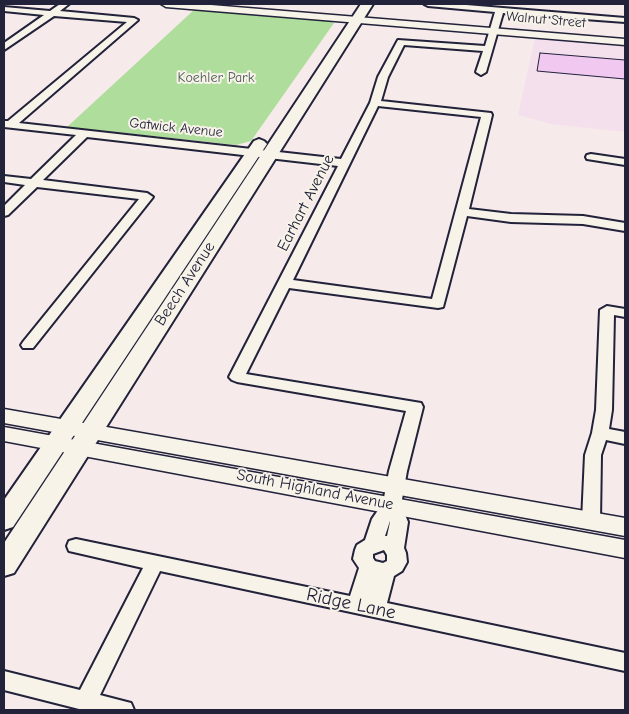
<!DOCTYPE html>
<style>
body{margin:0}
#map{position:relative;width:629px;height:714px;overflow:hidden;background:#f6eaea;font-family:"Comic Neue",sans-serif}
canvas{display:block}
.frame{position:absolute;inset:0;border:5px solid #22223b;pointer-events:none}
</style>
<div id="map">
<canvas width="629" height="714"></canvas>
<div class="frame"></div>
</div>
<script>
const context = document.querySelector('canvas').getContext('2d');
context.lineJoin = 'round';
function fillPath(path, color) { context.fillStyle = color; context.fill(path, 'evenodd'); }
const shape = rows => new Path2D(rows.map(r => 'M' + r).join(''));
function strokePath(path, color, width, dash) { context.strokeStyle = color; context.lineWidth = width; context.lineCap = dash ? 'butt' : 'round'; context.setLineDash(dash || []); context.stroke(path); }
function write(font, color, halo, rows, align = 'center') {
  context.font = font + ' "Comic Neue",sans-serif'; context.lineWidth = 4; context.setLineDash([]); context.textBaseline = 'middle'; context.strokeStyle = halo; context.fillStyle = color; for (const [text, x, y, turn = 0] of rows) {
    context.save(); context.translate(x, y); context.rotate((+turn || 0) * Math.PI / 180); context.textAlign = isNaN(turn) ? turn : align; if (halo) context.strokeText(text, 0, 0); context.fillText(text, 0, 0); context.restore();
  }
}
fillPath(shape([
 [535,38,625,46,625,132,551,124,518,115]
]), '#f4e0ec');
fillPath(shape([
 [195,9,328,20,334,23,251,141,236,145,67,127]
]), '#afdd9c');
const building = shape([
 [540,53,625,60,625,79,537,71,540,53]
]);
fillPath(building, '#f0c8f0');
strokePath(building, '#22223b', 1);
const minor = shape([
 [60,4,69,4,60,11,134,18,138,20,19,123,341,159,370,103,378,77,398,40,485,46,495,12,428,6,424,4,454,4,625,18,625,22,503,13,486,72,481,75,476,72,483,51,404,45,388,77,381,101,491,113,492,115,469,209,511,214,583,216,625,223,625,231,583,224,511,222,467,216,443,307,438,308,289,288,246,374,415,402,421,403,423,407,407,471,401,505,408,522,404,548,406,553,407,562,402,571,394,576,387,603,625,653,625,671,160,571,100,695,131,703,134,710,83,710,4,690,4,671,80,690,143,568,69,551,67,546,69,541,76,539,350,596,359,568,353,559,355,550,357,545,365,540,372,519,383,503,389,471,406,411,237,382,232,380,229,377,338,166,87,137,43,180,147,193,153,197,33,348,23,348,21,345,23,342,139,199,37,187,8,215,4,216,4,206,25,185,4,182,4,176,31,179,76,135,4,127,4,121,8,121,127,22,54,16,4,50,4,43,44,15,4,11,4,7,50,11,60,4],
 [378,106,481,117,432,299,293,280,378,106],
 [390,521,390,522,387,536,385,536,390,521],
 [384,550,387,555,387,561,383,563,375,561,373,558,373,554,384,550],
 [591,154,625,159,625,165,587,159,586,157,587,155,591,154],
 [607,306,625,309,625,317,614,315,612,410,609,429,625,432,625,444,606,440,601,455,600,521,597,526,591,528,585,526,582,521,585,455,592,433,596,410,600,310,607,306]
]);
const tertiary = shape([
 [161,4,199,4,625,39,625,45,166,7,161,4],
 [4,409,625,518,625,536,4,423,4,409],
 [4,427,625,540,625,558,4,441,4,427]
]);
const secondary = shape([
 [361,4,373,4,14,573,4,576,4,543,361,4],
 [259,139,264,141,267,144,13,527,4,530,4,500,254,141,259,139]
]);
strokePath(minor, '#22223b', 4);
strokePath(tertiary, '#22223b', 3);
strokePath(secondary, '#22223b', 4);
fillPath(minor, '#f7f3e8');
fillPath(tertiary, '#f7f3e8');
fillPath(secondary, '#f7f3e8');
write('14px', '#22223b', '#f7f3e8', [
 ["Walnut Street",546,20,5],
 ["Gatwick Avenue",176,128,6]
]);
write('14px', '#4c5a58', '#f7f3e8', [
 ["Koehler Park",216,78]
]);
write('16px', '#22223b', '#f7f3e8', [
 ["Earhart Avenue",306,203,-63],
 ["Beech Avenue",185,284,-57],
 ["South Highland Avenue",315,490,11]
]);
write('19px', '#22223b', '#f7f3e8', [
 ["Ridge Lane",351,604,12]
]);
</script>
